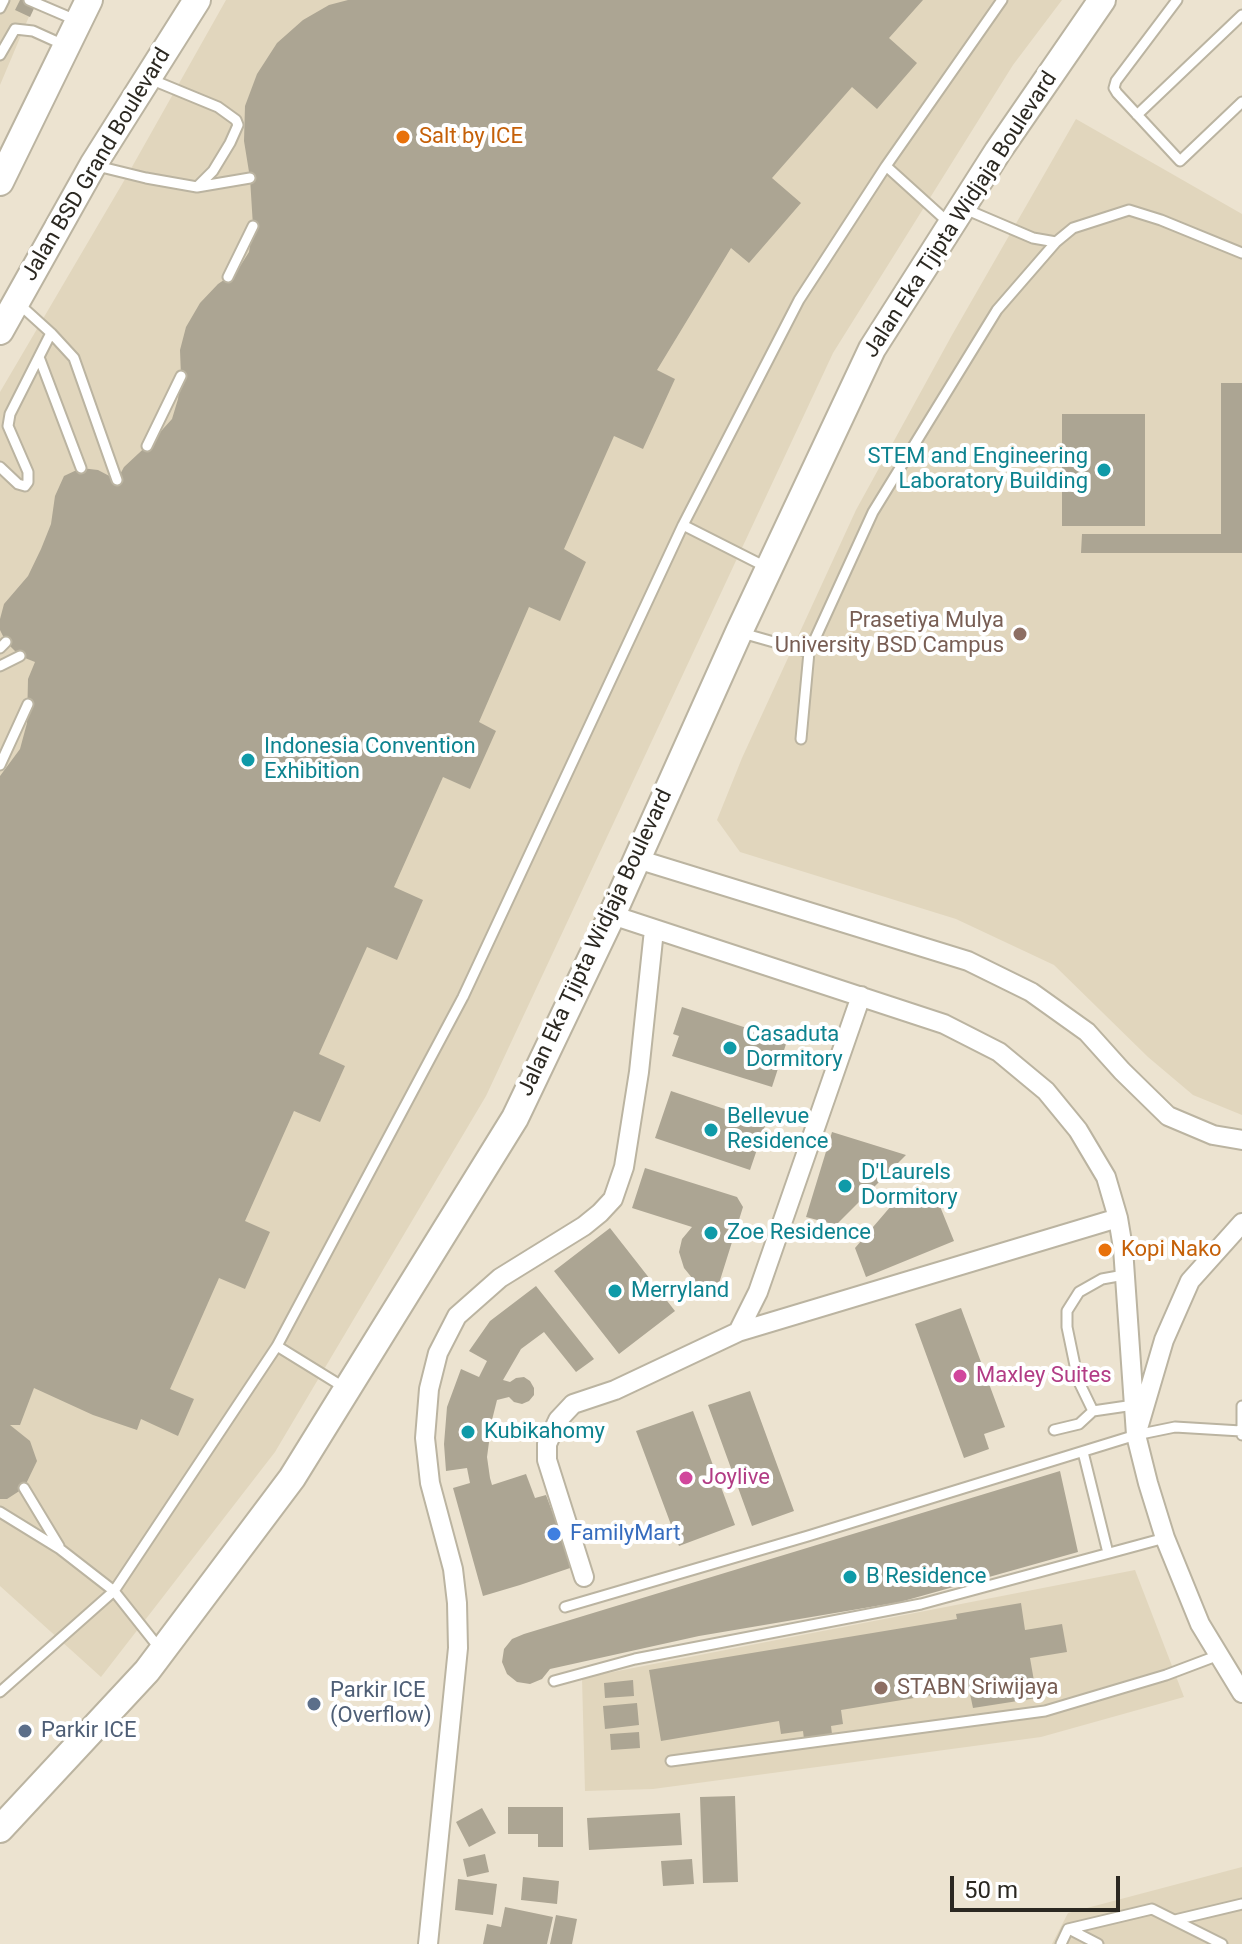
<!DOCTYPE html>
<style>
body{margin:0}
#map{position:relative;width:1242px;height:1944px;overflow:hidden;background:#ece3d0;font-family:Roboto,sans-serif}
canvas{display:block}
.scale{position:absolute;left:950px;top:1876px;width:170px;height:36px;box-sizing:border-box;border:4px solid #2b2821;border-top:0;padding-left:10px;font-size:24px;line-height:28px;white-space:nowrap;color:#2b2821;-webkit-text-stroke:6px #fff;paint-order:stroke}
</style>
<div id="map">
<canvas width="1242" height="1944"></canvas>
<div class="scale">50 m</div>
</div>
<script>
const context = document.querySelector('canvas').getContext('2d');
context.lineJoin = 'round';
function fillPath(path, color) { context.fillStyle = color; context.fill(path, 'evenodd'); }
const shape = rows => new Path2D(rows.map(r => 'M' + r).join(''));
function strokePath(path, color, width, dash) { context.strokeStyle = color; context.lineWidth = width; context.lineCap = dash ? 'butt' : 'round'; context.setLineDash(dash || []); context.stroke(path); }
function write(font, color, halo, rows, align = 'center') {
  context.font = font + ' Roboto,sans-serif'; context.lineWidth = 8; context.setLineDash([]); context.textBaseline = 'middle'; context.strokeStyle = halo; context.fillStyle = color; for (const [text, x, y, turn = 0] of rows) {
    context.save(); context.translate(x, y); context.rotate((+turn || 0) * Math.PI / 180); context.textAlign = isNaN(turn) ? turn : align; if (halo) context.strokeText(text, 0, 0); context.fillText(text, 0, 0); context.restore();
  }
}
fillPath(shape([
 [0,0,36,0,0,85],
 [226,0,1062,0,1013,65,833,353,486,1096,275,1452,101,1677,0,1586,0,392,128,174],
 [1076,119,1242,214,1242,1115,1193,1095,1148,1057,1054,965,956,919,740,852,717,820,742,758,856,510,952,335],
 [1135,1570,1184,1697,1041,1737,653,1789,585,1791,582,1678],
 [1242,1867,1242,1944,1052,1944,1068,1913]
]), '#e1d6bd');
fillPath(shape([
 [20,0,38,0,30,17,15,10],
 [348,0,923,0,889,38,917,63,877,109,852,87,772,178,801,203,749,263,731,248,657,370,675,379,643,449,614,436,564,549,586,562,560,621,529,607,479,722,496,731,470,789,443,777,394,887,423,900,397,960,367,947,319,1054,345,1066,320,1122,294,1111,245,1221,270,1232,245,1289,219,1278,170,1389,194,1399,178,1436,141,1419,137,1430,93,1415,34,1388,20,1425,10,1425,30,1441,37,1461,24,1488,7,1499,0,1499,0,776,20,749,27,723,28,679,35,662,20,656,6,642,0,630,0,619,4,604,28,576,41,549,51,524,55,496,64,476,81,468,98,470,117,480,124,467,153,440,172,419,178,399,181,376,180,350,186,327,200,303,218,284,237,271,249,252,253,226,250,178,244,141,245,106,257,74,277,43,303,20,329,5],
 [1221,383,1242,383,1242,553,1081,553,1082,534,1221,534],
 [1062,414,1145,414,1145,526,1062,526],
 [682,1007,787,1041,772,1087,672,1056,679,1036,673,1034],
 [671,1091,766,1123,750,1170,655,1138],
 [832,1132,906,1155,836,1225,806,1217],
 [645,1168,737,1197,743,1207,716,1293,701,1289,684,1268,679,1252,682,1239,692,1227,632,1208],
 [933,1189,954,1241,866,1277,855,1248,891,1206],
 [610,1228,675,1311,619,1354,554,1271],
 [536,1286,594,1359,576,1372,544,1332,521,1349,503,1380,510,1382,516,1378,524,1377,530,1381,534,1388,534,1395,529,1401,522,1404,514,1402,509,1397,497,1400,492,1420,487,1457,490,1478,492,1485,526,1474,535,1498,546,1495,573,1567,520,1585,483,1596,453,1488,470,1483,467,1468,446,1471,444,1444,447,1407,461,1369,479,1377,487,1361,469,1351,490,1321],
 [961,1308,1005,1427,984,1434,989,1449,964,1458,915,1324],
 [750,1391,794,1511,752,1526,708,1405],
 [693,1411,735,1525,679,1546,636,1431],
 [1060,1471,1078,1552,900,1602,699,1636,550,1669,542,1679,530,1684,517,1682,507,1674,502,1662,504,1649,512,1639,524,1634],
 [1021,1603,1025,1630,1062,1624,1067,1652,1030,1658,1037,1698,973,1708,969,1689,841,1710,843,1724,831,1726,832,1734,804,1739,803,1731,781,1734,779,1721,661,1741,649,1670,957,1619,956,1614],
 [633,1680,634,1696,605,1698,604,1683],
 [637,1703,639,1725,605,1729,603,1706],
 [639,1732,640,1748,611,1750,610,1734],
 [735,1796,738,1882,703,1883,700,1797],
 [508,1807,563,1807,563,1847,538,1847,538,1834,508,1834],
 [482,1808,496,1833,469,1847,456,1822],
 [680,1813,682,1845,589,1850,587,1818],
 [485,1854,489,1872,467,1877,463,1859],
 [692,1859,694,1884,663,1886,661,1861],
 [523,1877,559,1881,557,1904,521,1900],
 [458,1879,497,1884,493,1915,455,1910],
 [505,1907,553,1917,547,1944,483,1944,487,1924,501,1927],
 [556,1915,577,1919,572,1944,550,1944]
]), '#aca593');
const lane = shape([
 [29,0,78,21],
 [1177,0,1116,81,1114,88,1117,93,1180,161,1242,102],
 [0,8,4,0],
 [0,55,15,29,33,31,64,45],
 [150,79,218,107,236,120,238,125,230,143,213,171,197,187],
 [1137,115,1242,15],
 [97,166,146,178,197,187,250,178],
 [886,166,949,223],
 [965,209,1033,238,1056,242],
 [228,277,253,226],
 [19,304,51,333,74,358,117,480],
 [39,357,81,468],
 [147,446,181,376],
 [0,467,18,484,25,486,28,482,28,472,8,426,10,414,51,333],
 [683,525,766,567],
 [742,633,809,652,873,512,997,310,1056,242,1073,228,1129,210,1161,220,1242,253],
 [0,648,6,642],
 [0,666,20,656],
 [801,739,809,652],
 [0,765,28,704],
 [1124,1275,1102,1279,1079,1292,1067,1311,1067,1327,1078,1380,1093,1411,1134,1405],
 [277,1346,345,1388],
 [1054,1430,1079,1424,1093,1411],
 [1242,1435,1242,1406],
 [1083,1452,1108,1553],
 [24,1488,59,1546],
 [0,1512,60,1549,114,1591,160,1649],
 [565,1607,808,1536,1136,1435,1175,1427,1241,1431],
 [554,1681,635,1659,921,1604,1165,1538],
 [0,1692,114,1591,277,1346,463,997,683,525,799,300,886,166,1002,0],
 [671,1761,1045,1711,1166,1675,1219,1655],
 [1175,1920,1242,1904],
 [1069,1929,1098,1944],
 [1061,1944,1068,1929,1152,1909,1222,1944]
]);
const street = shape([
 [637,859,968,961,1031,992,1087,1032,1122,1071,1168,1116,1213,1135,1242,1140],
 [612,915,944,1024,999,1052,1046,1091,1078,1130,1106,1177,1118,1218,1123,1248,1136,1435,1148,1483,1165,1538,1200,1624,1242,1693],
 [738,1332,758,1292,861,996],
 [1139,1425,1164,1340,1190,1281,1242,1223],
 [584,1577,547,1460,547,1444,558,1420,573,1404,615,1390,738,1332,1118,1218],
 [428,1944,458,1648,457,1603,453,1569,430,1483,425,1438,429,1389,438,1353,457,1316,500,1278,584,1226,600,1213,613,1199,624,1167,639,1072,654,930]
]);
const secondary = shape([
 [0,182,89,0],
 [0,331,93,165,197,0],
 [0,1829,147,1671,292,1478,515,1118,612,915,739,632,872,349,998,151,1102,0]
]);
strokePath(lane, '#bbb4a1', 13);
strokePath(street, '#bbb4a1', 22);
strokePath(secondary, '#bbb4a1', 30);
strokePath(lane, '#fff', 9);
strokePath(street, '#fff', 18);
strokePath(secondary, '#fff', 26);
for (const [x, y, r, color] of [
 [403,137,8,"#e8710a"],
 [1104,470,8,"#0f9aa8"],
 [1020,634,8,"#8d6e63"],
 [248,760,8,"#0f9aa8"],
 [730,1048,8,"#0f9aa8"],
 [711,1130,8,"#0f9aa8"],
 [845,1186,8,"#0f9aa8"],
 [711,1233,8,"#0f9aa8"],
 [1105,1250,8,"#e8710a"],
 [615,1291,8,"#0f9aa8"],
 [960,1376,8,"#d1479c"],
 [468,1432,8,"#0f9aa8"],
 [686,1478,8,"#d1479c"],
 [554,1534,8,"#3f7fe0"],
 [850,1577,8,"#0f9aa8"],
 [881,1688,8,"#8d6e63"],
 [314,1704,8,"#5c6f8a"],
 [25,1731,8,"#5c6f8a"]
]) { const dot = new Path2D(); dot.arc(x, y, r, 0, 2 * Math.PI); context.fillStyle = color; context.fill(dot); strokePath(dot, '#fff', 3); }
write('22px', '#c56008', '#fff', [
 ["Salt by ICE",419,137],
 ["Kopi Nako",1121,1250]
], 'left');
write('22px', '#2b2821', '#fff', [
 ["Jalan BSD Grand Boulevard",97,165,-59],
 ["Jalan Eka Tjipta Widjaja Boulevard",961,215,-57],
 ["Jalan Eka Tjipta Widjaja Boulevard",596,943,-65]
]);
write('22px', '#0d838f', '#fff', [
 ["STEM and Engineering",1088,457,"right"],
 ["Laboratory Building",1088,482,"right"],
 ["Indonesia Convention",264,747],
 ["Exhibition",264,772],
 ["Casaduta",746,1035],
 ["Dormitory",746,1060],
 ["Bellevue",727,1117],
 ["Residence",727,1142],
 ["D'Laurels",861,1173],
 ["Dormitory",861,1198],
 ["Zoe Residence",727,1233],
 ["Merryland",631,1291],
 ["Kubikahomy",484,1432],
 ["B Residence",866,1577]
], 'left');
write('22px', '#785e54', '#fff', [
 ["Prasetiya Mulya",1004,621],
 ["University BSD Campus",1004,646],
 ["STABN Sriwijaya",897,1688,"left"]
], 'right');
write('22px', '#b23c85', '#fff', [
 ["Maxley Suites",976,1376],
 ["Joylive",702,1478]
], 'left');
write('22px', '#366cbe', '#fff', [
 ["FamilyMart",570,1534]
], 'left');
write('22px', '#4e5e75', '#fff', [
 ["Parkir ICE",330,1691],
 ["(Overflow)",330,1716],
 ["Parkir ICE",41,1731]
], 'left');
</script>
